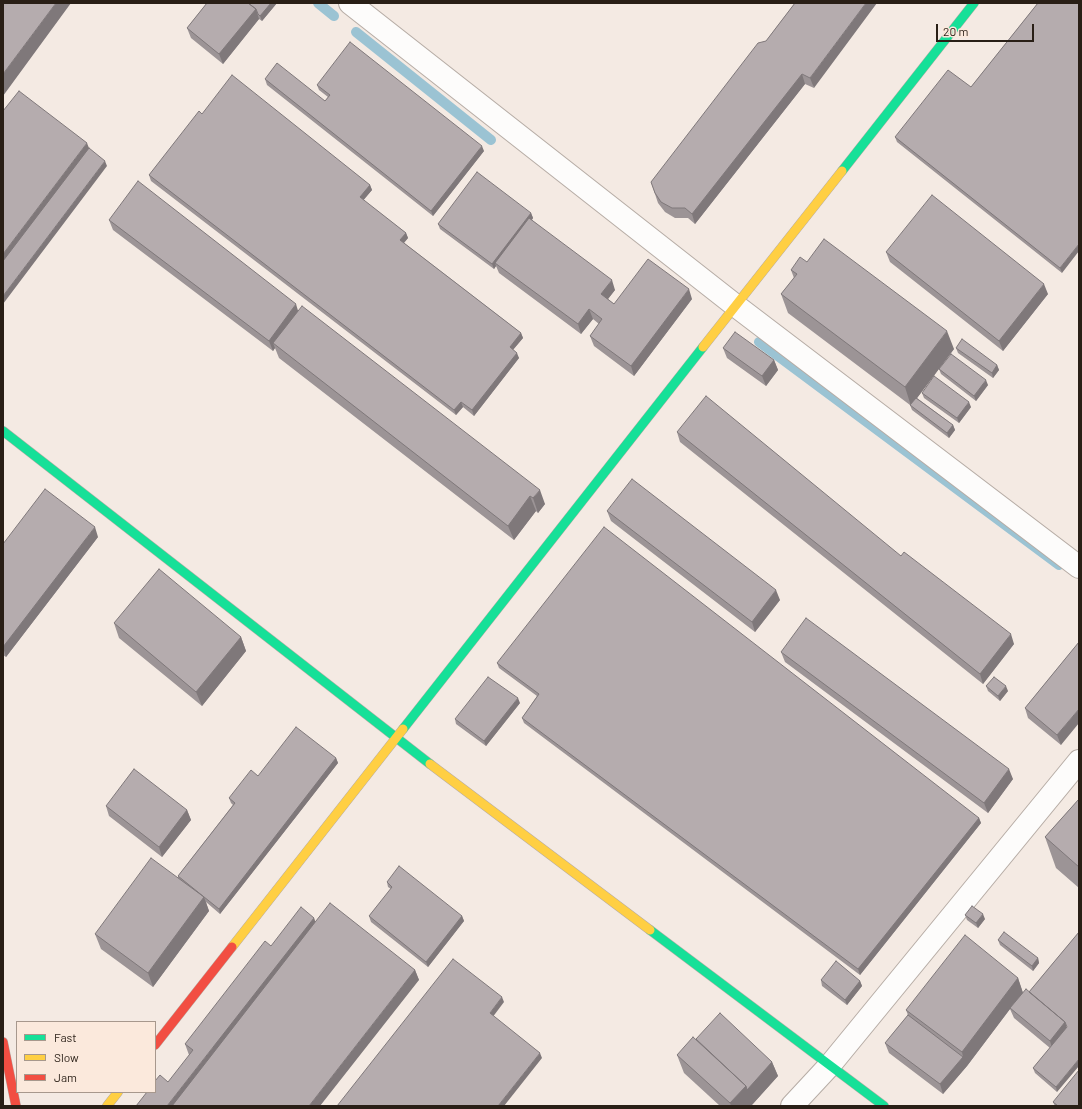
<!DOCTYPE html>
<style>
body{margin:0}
#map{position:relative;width:1082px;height:1109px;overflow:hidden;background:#f4eae3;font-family:Barlow,sans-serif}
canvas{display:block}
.frame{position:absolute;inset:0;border:4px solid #291f16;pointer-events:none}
.legend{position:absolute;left:16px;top:1021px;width:140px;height:72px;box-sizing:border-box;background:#fbe9dc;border:1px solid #a7988d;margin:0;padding:5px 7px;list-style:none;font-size:12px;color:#291f16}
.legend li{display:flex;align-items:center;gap:8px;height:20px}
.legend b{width:20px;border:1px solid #a7988d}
.scale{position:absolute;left:936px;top:24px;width:98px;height:18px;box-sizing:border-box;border:2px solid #291f16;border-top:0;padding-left:5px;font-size:12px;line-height:14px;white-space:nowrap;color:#291f16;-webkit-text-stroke:3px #fbe9dc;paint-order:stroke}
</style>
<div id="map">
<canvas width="1082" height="1109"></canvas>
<div class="frame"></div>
<ul class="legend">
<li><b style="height:5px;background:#16e098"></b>Fast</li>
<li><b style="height:5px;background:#ffcf43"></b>Slow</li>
<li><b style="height:5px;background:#f24e42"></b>Jam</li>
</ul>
<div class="scale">20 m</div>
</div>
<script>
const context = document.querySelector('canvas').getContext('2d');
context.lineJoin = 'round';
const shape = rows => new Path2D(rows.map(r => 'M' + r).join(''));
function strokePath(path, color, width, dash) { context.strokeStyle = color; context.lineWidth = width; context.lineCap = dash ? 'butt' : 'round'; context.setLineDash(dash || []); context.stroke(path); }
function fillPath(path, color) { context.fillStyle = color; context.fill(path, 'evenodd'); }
strokePath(shape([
 [318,3,334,16],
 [356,32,491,140],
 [759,342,1059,565]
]), '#9bc3d3', 10);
const street = shape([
 [350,3,736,306,1079,567],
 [792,1106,830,1065,1079,761]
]);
const fast = shape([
 [842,171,974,3],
 [3,431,430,764],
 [403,729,703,347],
 [650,930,884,1106]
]);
const slow = shape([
 [703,347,842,171],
 [430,764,650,930],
 [232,947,403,729],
 [107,1106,118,1092]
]);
const jam = shape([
 [3,1042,16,1106],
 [155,1045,232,947]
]);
strokePath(street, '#b6aca5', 24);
strokePath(fast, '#b6aca5', 10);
strokePath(slow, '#b6aca5', 10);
strokePath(jam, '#b6aca5', 10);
strokePath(street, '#fdfcfb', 22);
strokePath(fast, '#16e098', 9);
strokePath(slow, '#ffcf43', 9);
strokePath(jam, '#f24e42', 9);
fillPath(shape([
 [207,3,277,3,262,21,259,19,223,64,191,38,187,28],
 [795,3,814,88,805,84,695,224,688,218,675,218,665,212,658,203,651,182,766,41],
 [1038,3,1062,273,897,142,895,137,971,87],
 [265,79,325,101,328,97,319,90,317,85,484,151,433,216,267,85],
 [202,114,370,185,372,190,363,200,406,233,408,238,404,243,521,333,523,338,513,350,519,358,474,416,463,407,456,415,151,181,149,175],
 [531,213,533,218,532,220,615,290,608,299,614,304,692,299,634,376,594,346,590,336,599,324,593,319,581,334,499,273,496,266,494,269,440,229,438,224],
 [109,220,298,311,545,504,538,513,536,511,514,540,279,358,275,348,273,351,113,230],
 [886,252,1048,294,1003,351,890,262],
 [807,262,954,349,917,398,953,425,955,430,949,438,912,410,910,405,788,313,781,294,794,278,791,270],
 [723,348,774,360,778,370,766,386,727,358],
 [956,348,997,365,999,370,993,378,958,353],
 [939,369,988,385,976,401,941,374],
 [922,393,971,407,959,423,924,398],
 [677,432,1014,644,983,684,680,442],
 [607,511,780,600,755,632,611,521],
 [98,537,6,657,3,655,3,544],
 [114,623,241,637,246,651,202,706,119,638],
 [1079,642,1061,745,1028,718,1025,708],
 [781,652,1013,779,988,813,785,662],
 [497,663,979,818,981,823,860,975,524,723,522,718,537,696,499,668],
 [986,686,1008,691,1000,701,988,691],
 [520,703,486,746,456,724,455,719],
 [336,758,338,763,220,914,206,902,209,911,153,987,101,949,95,934,178,878,178,876,233,805,231,803,229,798,258,776],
 [1079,799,1079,888,1056,868,1045,837],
 [106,806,187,810,191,820,162,857,109,816],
 [387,882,462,916,464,921,428,967,371,922,369,916,391,889,388,887],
 [965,915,985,919,978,928,967,920],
 [314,918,315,922,415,970,419,980,189,1055,185,1044,271,946],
 [1079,932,1057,1092,1035,1073,1033,1068,1050,1048,1014,1018,1010,1009,967,1066,943,1094,889,1053,885,1043,908,1015,906,1010,1018,978,1023,993,1029,992],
 [998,940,1038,958,1039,963,1033,971,1000,945],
 [821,980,860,981,862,986,847,1005,822,986],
 [696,1039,772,1062,778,1076,751,1106,720,1106,684,1073,677,1055],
 [1053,1102,1079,1106,1055,1106]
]), '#9c9496');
fillPath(shape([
 [56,3,71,3,3,96,3,74],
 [271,3,277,3,262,21,260,16],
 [866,3,877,3,814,88,810,78],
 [256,9,259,19,223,64,219,54],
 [802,74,805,84,695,224,692,214],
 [87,143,91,153,3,269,3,254],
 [482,146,484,151,433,216,431,211],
 [105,161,107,166,3,304,3,296],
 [370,185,372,190,362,202,360,197],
 [531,213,533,218,498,265,495,263,496,266,494,269,492,264],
 [406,233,408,238,402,245,400,240],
 [1079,244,1079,251,1062,273,1060,268],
 [612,280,615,290,604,304,601,294],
 [1044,284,1048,294,1003,351,999,341],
 [689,289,692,299,634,376,631,366],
 [296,304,299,314,273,343,275,348,273,351,269,341],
 [589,309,593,319,581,334,578,324],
 [947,331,954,349,911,406,905,387],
 [521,333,523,338,511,352,510,347],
 [517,353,519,358,474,416,472,410],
 [774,360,778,370,766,386,762,376],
 [997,365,999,370,993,378,992,373],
 [986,380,988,385,976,401,974,396],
 [461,402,463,407,456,415,454,410],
 [969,402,971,407,959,423,957,418],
 [953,425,955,430,949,438,947,433],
 [540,490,545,504,538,513,533,498],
 [530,496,536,511,514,540,508,526],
 [95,527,98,537,6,657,3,647],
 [776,590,780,600,755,632,752,622],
 [1011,634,1014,644,983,684,980,674],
 [241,637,246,651,202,706,196,692],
 [1006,686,1008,691,1000,701,998,696],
 [518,698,520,703,486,746,484,741],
 [1079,709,1079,723,1061,745,1057,735],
 [336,758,338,763,220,914,219,909],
 [1009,769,1013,779,988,813,984,803],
 [187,810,191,820,162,857,159,847],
 [979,818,981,823,860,975,858,969],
 [204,897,209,911,153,987,148,973],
 [983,914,985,919,978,928,976,923],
 [462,916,464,921,428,967,426,962],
 [314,918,319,932,184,1106,167,1106],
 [1038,958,1039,963,1033,971,1032,966],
 [415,970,419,980,320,1106,309,1106],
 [1018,978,1023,993,1010,1008,1010,1009,967,1066,943,1094,940,1084,963,1057,962,1052],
 [860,981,862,986,847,1005,845,1000],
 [502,997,504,1002,492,1018,490,1013],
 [1065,1022,1068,1032,1053,1051,1050,1041],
 [540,1053,542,1058,504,1106,498,1106],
 [1079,1059,1079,1066,1057,1092,1056,1087],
 [772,1062,778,1076,751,1106,731,1106,730,1103,746,1086]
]), '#7f787a');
const building = shape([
 [3,3,56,3,3,74,3,3],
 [207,3,248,3,256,9,219,54,187,28,207,3],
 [248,3,271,3,260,16,258,14,256,9,248,3],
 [795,3,866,3,810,78,802,74,692,214,685,208,672,208,661,202,655,193,651,182,758,43,766,41,795,3],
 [1038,3,1079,3,1079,244,1060,268,895,137,948,70,971,87,1038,3],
 [350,42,482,146,431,211,265,79,277,63,325,101,330,95,317,85,350,42],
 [232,75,370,185,360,197,406,233,400,240,521,333,510,347,517,353,472,410,461,402,454,410,149,175,199,111,202,114,232,75],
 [19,91,87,143,3,254,3,111,19,91],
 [89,148,105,161,3,296,3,261,89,148],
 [477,172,531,213,492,264,438,224,477,172],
 [138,181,296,304,269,341,109,220,138,181],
 [932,195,1044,284,999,341,886,252,932,195],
 [529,218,612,280,601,294,614,304,648,259,689,289,631,366,590,336,602,319,589,309,578,324,495,263,529,218],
 [824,239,947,331,905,387,781,294,797,274,791,270,800,257,807,262,824,239],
 [302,306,540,490,533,498,530,496,508,526,273,343,302,306],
 [735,332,774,360,762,376,723,348,735,332],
 [962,339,997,365,992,373,956,348,962,339],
 [951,354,986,380,974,396,939,369,951,354],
 [934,376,969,402,957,418,922,393,934,376],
 [706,396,901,556,904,552,1011,634,980,674,677,432,706,396],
 [916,398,953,425,947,433,910,405,916,398],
 [632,479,776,590,752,622,607,511,632,479],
 [45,489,95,527,3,647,3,544,45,489],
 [604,527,979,818,858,969,522,718,539,694,497,663,604,527],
 [159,569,241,637,196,692,114,623,159,569],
 [806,618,1009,769,984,803,781,652,806,618],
 [1079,642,1079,709,1057,735,1025,708,1079,642],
 [488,677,518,698,484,741,455,719,488,677],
 [994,677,1006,686,998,696,986,686,994,677],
 [296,727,336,758,219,909,178,876,235,803,229,798,251,770,258,776,296,727],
 [134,769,187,810,159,847,106,806,134,769],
 [1079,799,1079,867,1045,837,1079,799],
 [151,858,204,897,148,973,95,934,151,858],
 [399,866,462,916,426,962,369,916,392,887,387,882,399,866],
 [330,903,415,970,309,1106,172,1106,330,903],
 [972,906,983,914,976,923,965,915,972,906],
 [301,907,314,918,167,1106,136,1106,147,1092,155,1092,155,1081,160,1075,168,1082,193,1050,185,1044,265,941,271,946,301,907],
 [1004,932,1038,958,1032,966,998,940,1004,932],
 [1079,932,1079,1059,1056,1087,1033,1068,1067,1027,1065,1022,1029,992,1079,932],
 [965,935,1018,978,962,1052,906,1010,965,935],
 [453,959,502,997,490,1013,540,1053,498,1106,337,1106,453,959],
 [836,961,860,981,845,1000,821,980,836,961],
 [1026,989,1065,1022,1050,1041,1010,1008,1026,989],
 [720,1013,772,1062,747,1090,746,1086,696,1039,720,1013],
 [908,1015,963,1057,940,1084,885,1043,908,1015],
 [693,1037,746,1086,730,1103,677,1055,693,1037],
 [1079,1070,1079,1106,1058,1106,1053,1102,1079,1070]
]);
fillPath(building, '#b5acae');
strokePath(building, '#7f787a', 1);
</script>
